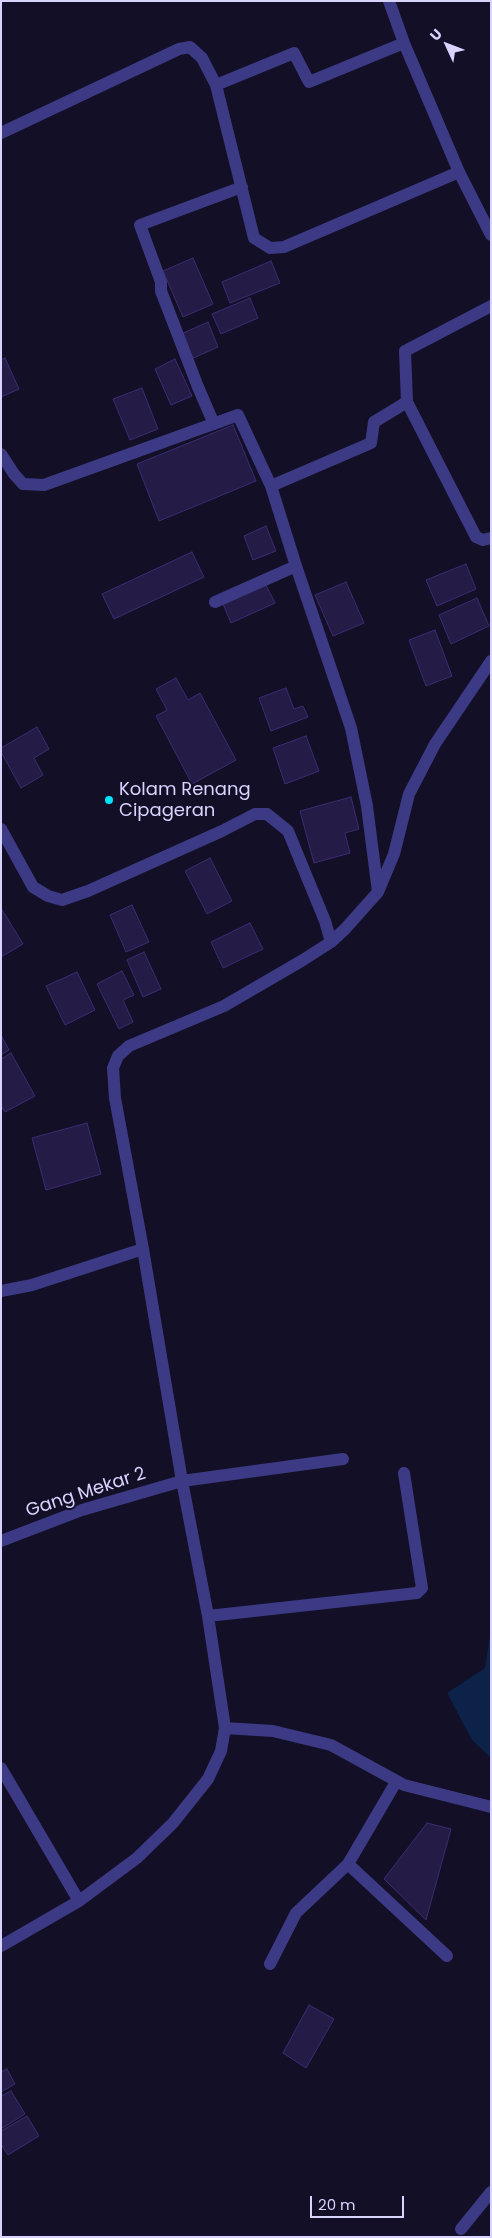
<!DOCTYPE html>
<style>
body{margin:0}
#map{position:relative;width:492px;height:2238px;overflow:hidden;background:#130f26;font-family:Poppins,sans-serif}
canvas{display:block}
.frame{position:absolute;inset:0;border:2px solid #d9d4ff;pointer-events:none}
.north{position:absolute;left:422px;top:20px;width:50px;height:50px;-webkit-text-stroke:4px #130f26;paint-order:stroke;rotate:313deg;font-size:14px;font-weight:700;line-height:20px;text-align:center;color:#d9d4ff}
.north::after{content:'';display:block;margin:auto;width:18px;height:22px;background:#d9d4ff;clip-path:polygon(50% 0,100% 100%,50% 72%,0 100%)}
.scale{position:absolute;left:310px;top:2196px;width:94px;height:22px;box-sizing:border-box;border:2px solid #d9d4ff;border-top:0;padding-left:6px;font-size:15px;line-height:18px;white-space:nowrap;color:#d9d4ff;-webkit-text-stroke:4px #130f26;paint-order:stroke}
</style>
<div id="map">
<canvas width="492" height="2238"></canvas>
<div class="frame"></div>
<div class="north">U</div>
<div class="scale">20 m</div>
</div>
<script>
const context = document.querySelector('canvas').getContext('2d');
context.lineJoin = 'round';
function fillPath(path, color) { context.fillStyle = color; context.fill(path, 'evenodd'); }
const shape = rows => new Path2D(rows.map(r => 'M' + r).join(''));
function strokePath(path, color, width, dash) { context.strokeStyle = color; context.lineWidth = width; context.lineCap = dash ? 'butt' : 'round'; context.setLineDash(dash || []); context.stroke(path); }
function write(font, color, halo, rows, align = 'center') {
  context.font = font + ' Poppins,sans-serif'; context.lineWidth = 4; context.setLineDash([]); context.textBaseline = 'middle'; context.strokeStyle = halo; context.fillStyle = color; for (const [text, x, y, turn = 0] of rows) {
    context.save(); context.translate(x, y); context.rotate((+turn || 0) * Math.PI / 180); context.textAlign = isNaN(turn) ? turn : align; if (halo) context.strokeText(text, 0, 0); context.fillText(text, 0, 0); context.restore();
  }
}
fillPath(shape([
 [491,1628,491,1758,472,1740,447,1693,485,1668]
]), '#0c2248');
const building = shape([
 [193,258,213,304,183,317,163,271,193,258],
 [271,261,280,283,230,303,222,282,271,261],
 [250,298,258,318,221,334,212,314,250,298],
 [208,322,218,347,189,360,179,335,208,322],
 [5,358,19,389,1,397,1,360,5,358],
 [175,359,192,396,171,405,155,369,175,359],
 [142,388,158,429,130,440,113,399,142,388],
 [233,425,256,481,159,521,137,464,233,425],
 [266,526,276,551,253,560,244,536,266,526],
 [192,552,204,577,114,619,102,594,192,552],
 [466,564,476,589,437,606,426,580,466,564],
 [346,582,364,623,333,636,315,595,346,582],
 [266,585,275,603,231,623,223,604,266,585],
 [477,598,489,626,451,644,439,615,477,598],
 [435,630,452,676,426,686,409,640,435,630],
 [176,678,188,700,200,693,236,760,192,784,156,716,167,710,156,689,176,678],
 [286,688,294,709,303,706,308,717,271,731,259,698,286,688],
 [37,727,49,749,34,758,43,775,21,788,1,752,1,748,37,727],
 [306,736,319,771,285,784,273,748,306,736],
 [351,797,359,829,345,833,350,853,314,863,300,811,351,797],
 [210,858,232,901,207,914,185,871,210,858],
 [132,905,149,942,126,952,110,915,132,905],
 [1,908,23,944,1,957,1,908],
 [250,923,263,949,223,968,211,942,250,923],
 [144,952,161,989,143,997,127,960,144,952],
 [122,971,134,995,123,1000,133,1022,119,1029,97,984,122,971],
 [77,972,95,1010,65,1025,46,986,77,972],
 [1,1035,9,1050,1,1055,1,1035],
 [11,1053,35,1096,5,1112,1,1106,1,1059,11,1053],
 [87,1123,101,1174,46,1190,32,1138,87,1123],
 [427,1823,451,1829,426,1920,384,1879,427,1823],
 [309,2005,334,2019,306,2068,283,2053,309,2005],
 [7,2069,15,2084,1,2092,1,2072,7,2069],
 [11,2091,25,2114,1,2129,1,2096,11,2091],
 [27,2116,39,2136,8,2155,1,2144,1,2131,27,2116]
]);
fillPath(building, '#241b47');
strokePath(building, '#3b2d73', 1);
strokePath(shape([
 [389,1,404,43,459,172,491,235],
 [216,85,294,53,309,82,404,43],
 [1,133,179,49,190,47,202,58,216,85,254,238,270,248,284,247,459,172],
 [407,402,476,537,483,540,491,538],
 [214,424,198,387,161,291,161,282,140,225,242,187],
 [1,454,14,474,23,484,44,485,238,415,271,486,296,566,351,728,367,806,378,892],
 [271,486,371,443,374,422,407,402,405,351,491,306],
 [215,602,296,566],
 [1,829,33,887,48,896,62,900,88,891,222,831,255,814,267,814,288,831,325,921,331,942],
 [1,1291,32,1285,143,1249],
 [1,1541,82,1510,182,1481,343,1459],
 [208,1616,417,1593,422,1588,404,1473],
 [225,1728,273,1731,331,1745,404,1785,491,1807],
 [1,1768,79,1901],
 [348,1864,447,1956],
 [1,1946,79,1901,137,1858,173,1823,208,1779,221,1751,225,1728,208,1616,182,1481,143,1249,115,1098,113,1068,118,1056,129,1046,224,1006,303,960,331,942,345,929,378,892,394,854,409,794,435,744,491,661],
 [270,1964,296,1913,348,1864,396,1782],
 [461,2229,491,2192]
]), '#3d3a85', 12);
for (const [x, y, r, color] of [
 [109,800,5,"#00e5ff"]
]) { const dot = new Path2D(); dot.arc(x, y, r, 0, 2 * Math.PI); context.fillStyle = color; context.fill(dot); strokePath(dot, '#130f26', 2); }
write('18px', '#d9d4ff', '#130f26', [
 ["Kolam Renang",119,790],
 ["Cipageran",119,811]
], 'left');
write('18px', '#d9d4ff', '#130f26', [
 ["Gang Mekar 2",86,1493,-18]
]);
</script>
